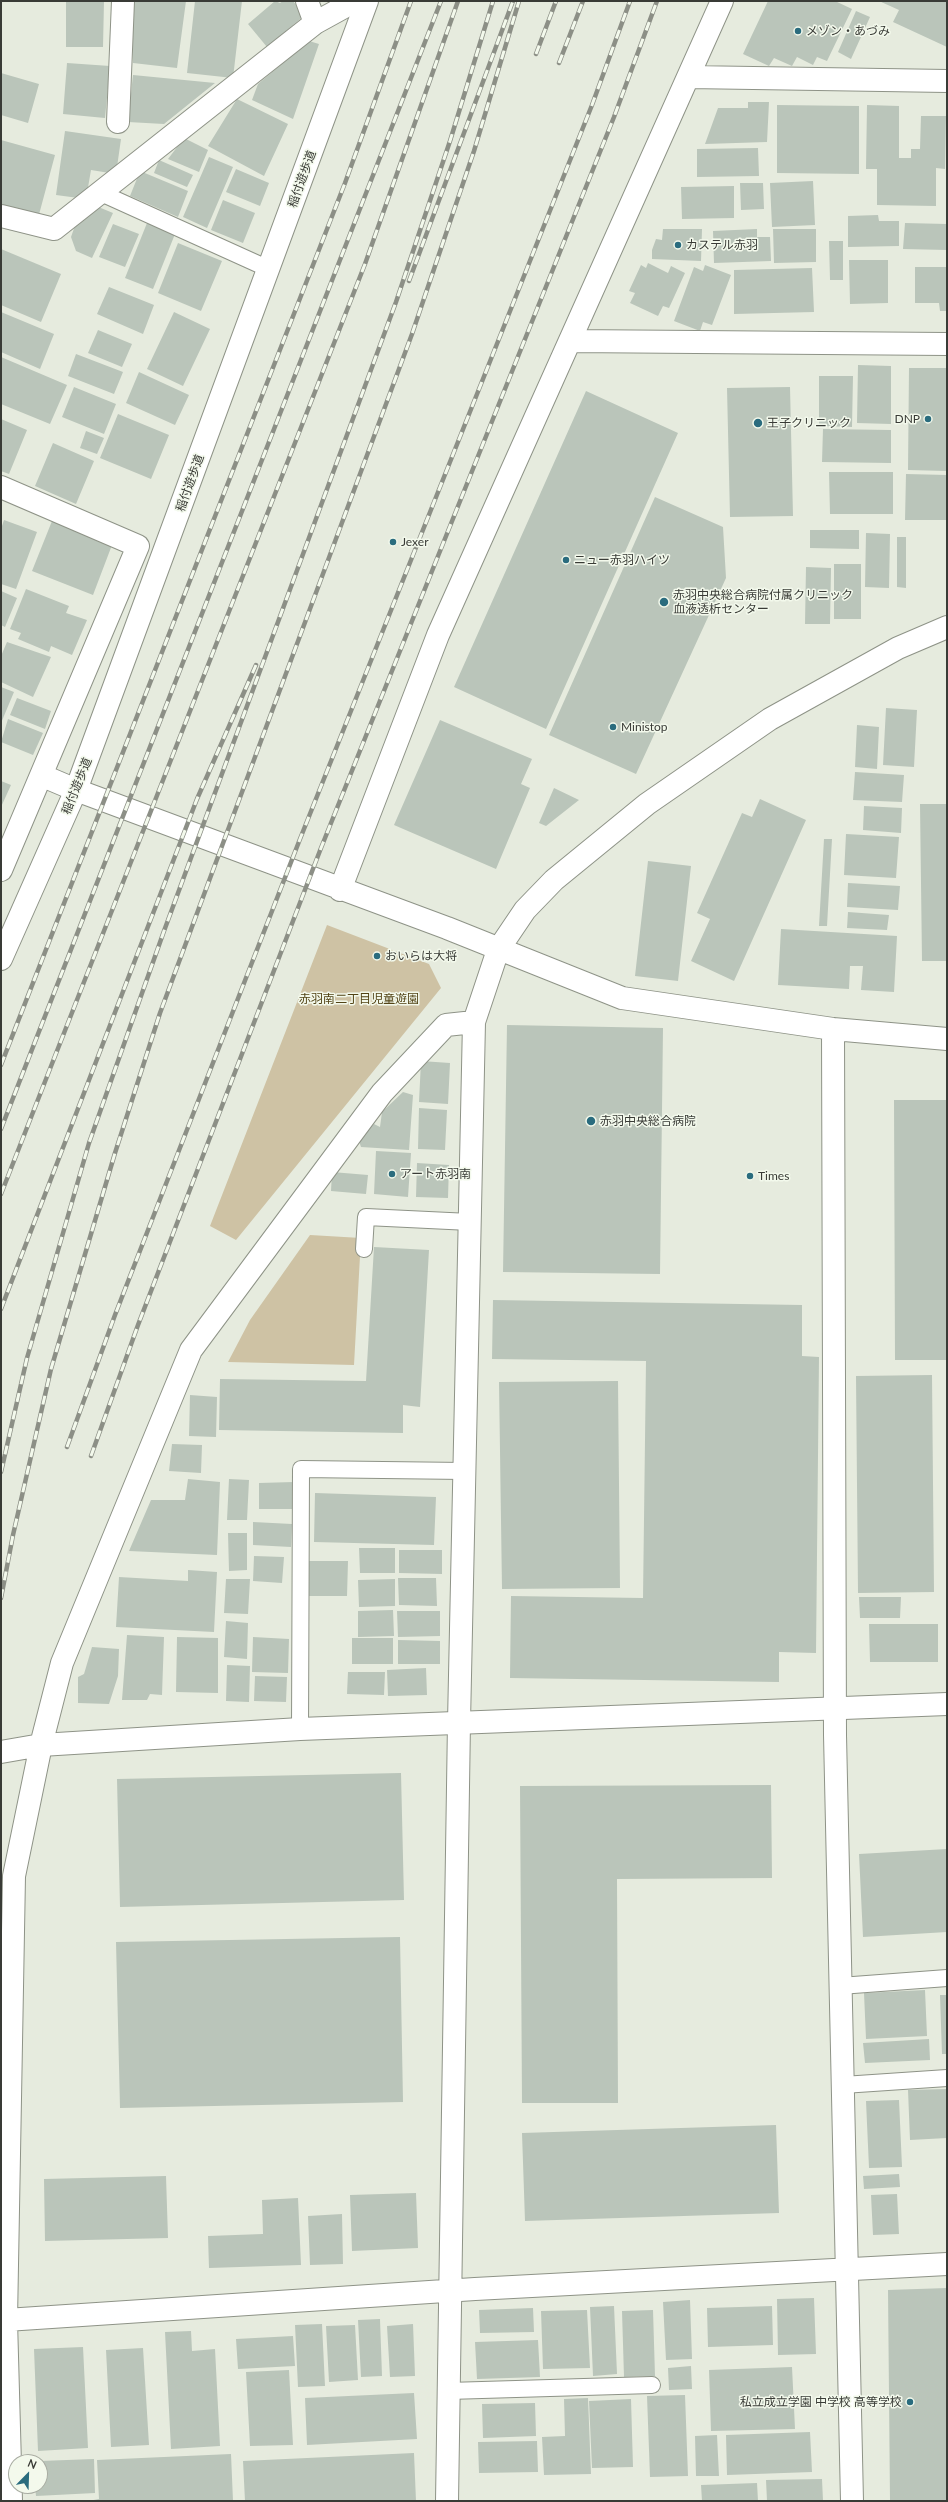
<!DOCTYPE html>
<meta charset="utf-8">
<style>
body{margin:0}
#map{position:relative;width:948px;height:2502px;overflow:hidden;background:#e6ebde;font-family:Lato,sans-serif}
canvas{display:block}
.frame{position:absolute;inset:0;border:2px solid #393b36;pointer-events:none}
.north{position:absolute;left:8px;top:2454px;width:40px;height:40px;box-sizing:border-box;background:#f3f9ec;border:1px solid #a9ada3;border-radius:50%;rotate:23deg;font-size:11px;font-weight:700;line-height:16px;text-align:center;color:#393b36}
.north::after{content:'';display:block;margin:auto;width:14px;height:18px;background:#2a6c7e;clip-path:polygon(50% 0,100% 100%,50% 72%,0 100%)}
</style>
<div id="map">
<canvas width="948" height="2502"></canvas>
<div class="frame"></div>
<div class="north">N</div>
</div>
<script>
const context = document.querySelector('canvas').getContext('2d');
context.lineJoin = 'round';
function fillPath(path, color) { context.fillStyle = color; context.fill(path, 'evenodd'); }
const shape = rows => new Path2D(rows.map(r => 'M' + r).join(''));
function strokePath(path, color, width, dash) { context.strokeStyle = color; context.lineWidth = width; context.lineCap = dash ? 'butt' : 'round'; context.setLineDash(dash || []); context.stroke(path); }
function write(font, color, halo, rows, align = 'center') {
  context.font = font + ' Lato,"Noto Sans JP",sans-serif'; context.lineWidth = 3; context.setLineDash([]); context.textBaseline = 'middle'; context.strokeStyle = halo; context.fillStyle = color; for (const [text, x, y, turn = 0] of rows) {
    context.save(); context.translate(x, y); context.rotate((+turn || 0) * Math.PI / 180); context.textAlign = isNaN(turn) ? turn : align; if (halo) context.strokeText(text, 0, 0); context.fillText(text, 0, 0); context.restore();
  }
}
fillPath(shape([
 [327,925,429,964,441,988,236,1240,210,1226],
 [310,1235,361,1238,354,1365,228,1362,250,1320]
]), '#cec2a4');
fillPath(shape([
 [66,1,104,1,103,47,66,47],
 [131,1,186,1,177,68,133,63],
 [195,1,242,1,233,78,187,73],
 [275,1,280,3,283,1,293,1,305,15,267,47,248,24],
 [768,1,835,1,852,9,827,61,817,57,813,65,797,57,792,66,774,58,769,66,743,54],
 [879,1,947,1,947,47,893,22,899,10],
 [856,11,870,17,851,59,838,52],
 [309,41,319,44,293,119,252,100,258,84],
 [67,63,110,66,105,118,63,114],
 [1,73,39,84,28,123,1,115],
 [133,75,215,83,164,124,128,122],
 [237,99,288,124,264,176,208,146],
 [748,102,769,102,767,142,705,144,718,108,748,108],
 [777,105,859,106,859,174,777,173],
 [867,105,899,106,899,158,911,158,911,149,920,149,921,116,946,116,945,169,936,168,936,206,877,205,877,169,866,169],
 [65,131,121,139,116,174,91,170,86,199,56,195],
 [184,138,208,150,199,172,168,159],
 [1,140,55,155,37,222,1,212],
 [758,148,759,176,697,177,697,149],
 [209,157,233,167,207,228,183,217],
 [159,160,193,175,187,187,154,173],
 [236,169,269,183,260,206,226,192],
 [140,171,188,191,178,217,130,196],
 [813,181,815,225,772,227,770,183],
 [740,183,763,183,764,209,741,210],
 [734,186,734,218,682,219,681,187],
 [223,200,255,213,243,243,211,230],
 [96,206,113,213,92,258,76,251,71,237,77,220],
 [878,215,879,221,899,221,899,246,848,247,848,216],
 [147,223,175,234,153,289,125,278],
 [905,223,947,224,947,250,903,249],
 [113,224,139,234,125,267,99,257],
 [663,229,702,229,701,261,652,259,652,250,656,239,662,240],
 [757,229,757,237,770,237,771,261,714,263,713,231],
 [773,229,816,229,816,262,774,263],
 [829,241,843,241,843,280,830,280],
 [178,243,222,261,201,311,158,293],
 [1,249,61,274,41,322,1,305],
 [849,260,888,260,888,303,850,304],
 [648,263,668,273,671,266,685,273,669,308,663,306,658,316,630,303,635,293,629,291,641,265,646,268],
 [705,265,731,275,712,325,703,322,700,331,674,321,694,267,703,271],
 [915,267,947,267,947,311,940,311,939,303,915,303],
 [812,268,814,312,734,314,734,270],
 [109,287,154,305,143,334,97,314],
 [1,312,54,334,40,369,1,352],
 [174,312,210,329,183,386,147,369],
 [98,330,132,344,122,367,88,353],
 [76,354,123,372,114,394,68,376],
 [1,357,67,385,50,424,1,404],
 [858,365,891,366,891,424,857,423],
 [909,368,947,368,947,471,908,470],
 [139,372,189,395,175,425,126,403],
 [819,376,853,376,852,427,819,426],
 [74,387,116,404,104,434,62,417],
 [790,387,793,516,730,517,727,388],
 [586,391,678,433,546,729,454,687],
 [118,414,169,435,151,479,100,458],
 [1,419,27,430,9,474,1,471],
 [823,429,891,430,891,463,822,462],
 [86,431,104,438,97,454,80,448],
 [53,443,94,461,76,504,35,486],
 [829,472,893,472,893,514,830,514],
 [906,474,947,475,947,520,905,520],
 [655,497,723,527,726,578,636,774,549,735],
 [4,520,37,532,16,589,1,584,1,529],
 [52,521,112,545,93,595,32,571],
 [810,530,859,530,859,549,810,548],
 [866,533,890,534,889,588,865,587],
 [897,537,906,537,906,588,897,587],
 [834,564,861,564,861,619,834,619],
 [806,567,831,568,830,624,805,624],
 [26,589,69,606,66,613,87,620,72,655,51,646,49,652,18,639,21,633,10,629],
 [1,591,17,598,5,627,1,625],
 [7,642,51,657,33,697,1,682,1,656],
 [1,687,14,692,1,723],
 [17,698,51,711,45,729,10,715],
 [886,708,917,710,914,767,883,765],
 [8,719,43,733,33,755,1,742],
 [440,720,532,759,521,784,530,788,496,869,394,825],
 [857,725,879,727,877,769,855,767],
 [855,772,904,775,902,802,853,800],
 [1,781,11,785,1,807],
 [554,788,579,800,546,826,539,823],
 [760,799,806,820,734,981,691,961,710,919,697,913,742,813,752,817],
 [920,804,947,804,947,961,922,961],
 [864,806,902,808,901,833,863,830],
 [846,834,899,837,896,878,844,875],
 [824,839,832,839,827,926,819,926],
 [648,861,691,866,678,981,635,976],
 [848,883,900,886,898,910,847,907],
 [848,912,889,915,887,930,847,928],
 [781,929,897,936,894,992,861,990,863,966,850,966,849,989,778,985],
 [507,1025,663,1028,660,1274,503,1272],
 [421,1061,450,1063,448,1104,419,1102],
 [403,1092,413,1095,409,1150,361,1147,359,1141,374,1124,380,1127,382,1112],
 [894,1100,947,1100,947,1360,895,1360],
 [419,1108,447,1110,445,1150,418,1149],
 [376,1151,411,1153,408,1197,374,1194],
 [417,1163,449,1165,448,1198,416,1197],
 [332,1172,368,1175,366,1194,331,1191],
 [374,1247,429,1250,420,1407,403,1405,403,1433,219,1430,220,1379,366,1381],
 [493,1300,802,1305,802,1356,819,1357,816,1653,779,1652,779,1682,510,1678,511,1596,643,1598,646,1361,492,1359],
 [932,1375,934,1592,858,1593,856,1376],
 [618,1381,620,1588,502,1589,499,1382],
 [190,1395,217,1397,216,1437,189,1436],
 [172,1444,202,1445,201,1473,169,1471],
 [188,1479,220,1482,217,1555,129,1551,151,1500,185,1500],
 [229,1479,249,1480,247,1520,227,1520],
 [294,1482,294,1509,259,1509,259,1483],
 [315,1493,436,1497,434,1545,314,1542],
 [253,1522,292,1524,291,1547,253,1545],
 [228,1533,247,1533,247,1570,229,1571],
 [359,1548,395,1548,395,1573,360,1573],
 [399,1550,442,1550,442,1574,399,1573],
 [254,1556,284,1557,282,1583,253,1581],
 [308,1561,348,1561,347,1596,308,1596],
 [188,1570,217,1572,214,1632,116,1627,119,1577,188,1581],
 [398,1578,436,1578,437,1606,399,1605],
 [226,1579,250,1579,248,1614,224,1613],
 [395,1579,395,1606,359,1607,358,1580],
 [859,1597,901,1597,900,1618,860,1618],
 [393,1610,394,1636,358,1637,358,1611],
 [397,1611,440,1611,440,1636,398,1637],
 [226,1621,248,1623,247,1659,224,1657],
 [869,1624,938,1624,938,1662,870,1662],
 [127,1635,164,1637,162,1695,150,1694,147,1700,122,1700],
 [177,1637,218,1638,218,1693,176,1692],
 [253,1637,289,1639,288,1673,252,1672],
 [352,1638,393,1638,393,1664,352,1664],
 [398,1640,440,1641,440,1664,398,1664],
 [92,1647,119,1649,118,1676,109,1704,78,1703,78,1677,84,1674],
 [227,1665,250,1666,249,1702,226,1701],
 [426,1668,427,1695,388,1696,387,1670],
 [348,1672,385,1672,384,1695,347,1694],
 [255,1676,287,1677,286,1702,254,1701],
 [401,1773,404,1900,120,1907,117,1779],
 [771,1785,772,1878,617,1879,618,2103,522,2103,520,1786],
 [947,1849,947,1932,863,1937,859,1854],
 [400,1937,403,2102,120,2108,116,1942],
 [925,1990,927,2036,866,2039,864,1993],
 [940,1995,947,1995,947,2054,942,2054],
 [929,2039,930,2060,865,2063,863,2043],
 [947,2089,947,2138,910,2140,908,2090],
 [899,2100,902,2167,869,2168,866,2101],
 [776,2125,779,2213,525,2221,522,2133],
 [899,2174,900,2187,864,2189,863,2176],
 [166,2176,168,2238,45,2241,44,2179],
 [416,2193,418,2248,352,2251,350,2195],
 [897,2194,899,2234,873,2235,871,2195],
 [298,2198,301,2265,209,2268,208,2236,263,2234,262,2200],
 [342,2214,343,2264,310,2265,308,2216],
 [947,2288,947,2501,890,2501,888,2290],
 [814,2298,816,2354,778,2355,777,2299],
 [690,2300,692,2359,666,2360,663,2302],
 [614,2306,617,2374,593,2376,590,2307],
 [772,2306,773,2345,708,2347,707,2308],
 [533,2308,534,2332,480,2333,479,2310],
 [587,2310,590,2368,543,2369,541,2311],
 [653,2310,655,2376,624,2377,622,2311],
 [380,2319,382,2376,361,2377,358,2320],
 [322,2324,325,2386,298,2387,295,2325],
 [413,2324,415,2376,390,2377,387,2326],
 [355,2325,358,2380,329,2382,326,2326],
 [191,2331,192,2351,215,2349,220,2446,171,2449,165,2332],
 [293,2336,295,2366,238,2369,236,2339],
 [538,2340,540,2377,477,2379,475,2342],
 [83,2347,88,2448,38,2451,34,2349],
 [143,2348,149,2445,111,2447,106,2350],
 [691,2366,692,2389,669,2390,668,2368],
 [792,2367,795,2429,711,2431,709,2370],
 [289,2370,293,2445,250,2446,246,2372],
 [414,2393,417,2439,307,2445,305,2398],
 [685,2395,688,2476,650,2477,647,2396],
 [588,2398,591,2474,544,2475,542,2437,565,2436,564,2399],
 [631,2399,633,2467,592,2468,589,2401],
 [535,2403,536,2436,483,2438,482,2404],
 [810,2432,812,2472,727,2475,726,2435],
 [717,2435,719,2476,696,2476,695,2436],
 [537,2441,538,2472,479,2473,478,2442],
 [414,2453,416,2501,245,2501,243,2461],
 [231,2454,233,2501,88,2501,99,2499,97,2460],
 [94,2459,95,2493,36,2496,35,2486,40,2486,40,2461],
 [822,2479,823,2501,767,2501,766,2480],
 [757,2483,758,2501,702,2501,701,2485]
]), '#bac5ba');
const service = shape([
 [101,193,269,269],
 [364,1249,366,1217,470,1222],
 [300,1729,301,1469,465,1471],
 [840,1986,947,1978],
 [843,2085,947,2078],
 [448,2391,652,2385]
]);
const pedestrian = shape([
 [1,959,76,790,367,1]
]);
const minor = shape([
 [307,1,315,23],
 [689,77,947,81],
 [118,122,123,1],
 [1,216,54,229,315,23,355,1],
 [571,341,947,344],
 [1,487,138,546,1,870],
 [43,776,76,790,447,928,622,998,833,1029,947,1039],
 [340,890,438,635,722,1],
 [833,1029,835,1735,852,2501],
 [1,1752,41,1745],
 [6,2320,475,2289,947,2264],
 [11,2501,6,2320,14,1876,41,1745,62,1663,191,1350,382,1093,446,1025,474,1022],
 [447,2501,459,1722,474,1022,498,950]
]);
const tertiary = shape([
 [498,950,525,910,554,880,647,804,770,719,898,648,947,627],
 [41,1745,300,1729,947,1704]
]);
strokePath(service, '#8e9387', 18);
strokePath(pedestrian, '#8e9387', 24);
strokePath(minor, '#8e9387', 24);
strokePath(tertiary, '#8e9387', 24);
strokePath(service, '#fff', 16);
strokePath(pedestrian, '#fff', 22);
strokePath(minor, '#fff', 22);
strokePath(tertiary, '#fff', 22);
const rail = shape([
 [536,54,556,1],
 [559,63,583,1],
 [409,281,513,1],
 [1,1065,345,183,411,1],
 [1,1129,441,1],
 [1,1194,365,264,458,1],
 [1,1309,197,799,256,665],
 [67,1447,115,1315,300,839,592,105,630,1],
 [91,1456,138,1325,321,848,614,117,657,1],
 [1,1472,27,1358,89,1143,164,931,396,302,450,141,493,1],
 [1,1598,13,1535,51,1369,115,1153,160,1013,412,334,474,151,519,1]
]);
strokePath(rail, '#8c8f86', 4.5);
strokePath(rail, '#f3f9ec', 3, [9]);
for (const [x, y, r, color] of [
 [798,31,4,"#2a6c7e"],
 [678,245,4,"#2a6c7e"],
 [928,419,4,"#2a6c7e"],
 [758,423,5,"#2a6c7e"],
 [393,542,4,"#2a6c7e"],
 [566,560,4,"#2a6c7e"],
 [664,602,5,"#2a6c7e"],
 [613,727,4,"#2a6c7e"],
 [377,956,4,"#2a6c7e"],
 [591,1121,5,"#2a6c7e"],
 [392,1174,4,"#2a6c7e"],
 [750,1176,4,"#2a6c7e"],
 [910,2402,4,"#2a6c7e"]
]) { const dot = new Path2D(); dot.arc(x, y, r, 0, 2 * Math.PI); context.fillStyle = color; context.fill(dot); strokePath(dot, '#f3f9ec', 1.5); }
write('12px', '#393b36', '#f3f9ec', [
 ["メゾン・あづみ",806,31],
 ["カステル赤羽",686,245],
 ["DNP",920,419,"right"],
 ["王子クリニック",767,423],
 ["Jexer",401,542],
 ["ニュー赤羽ハイツ",574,560],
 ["赤羽中央総合病院付属クリニック",673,595],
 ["血液透析センター",673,609],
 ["Ministop",621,727],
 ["おいらは大将",385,956],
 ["赤羽中央総合病院",600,1121],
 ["アート赤羽南",400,1174],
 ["Times",758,1176],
 ["私立成立学園 中学校 高等学校",902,2402,"right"]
], 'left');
write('12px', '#393b36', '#f3f9ec', [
 ["稲付遊歩道",302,179,-70],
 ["稲付遊歩道",190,483,-70],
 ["稲付遊歩道",77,786,-68]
]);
write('12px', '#524315', '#f3f9ec', [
 ["赤羽南二丁目児童遊園",359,999]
]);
</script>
